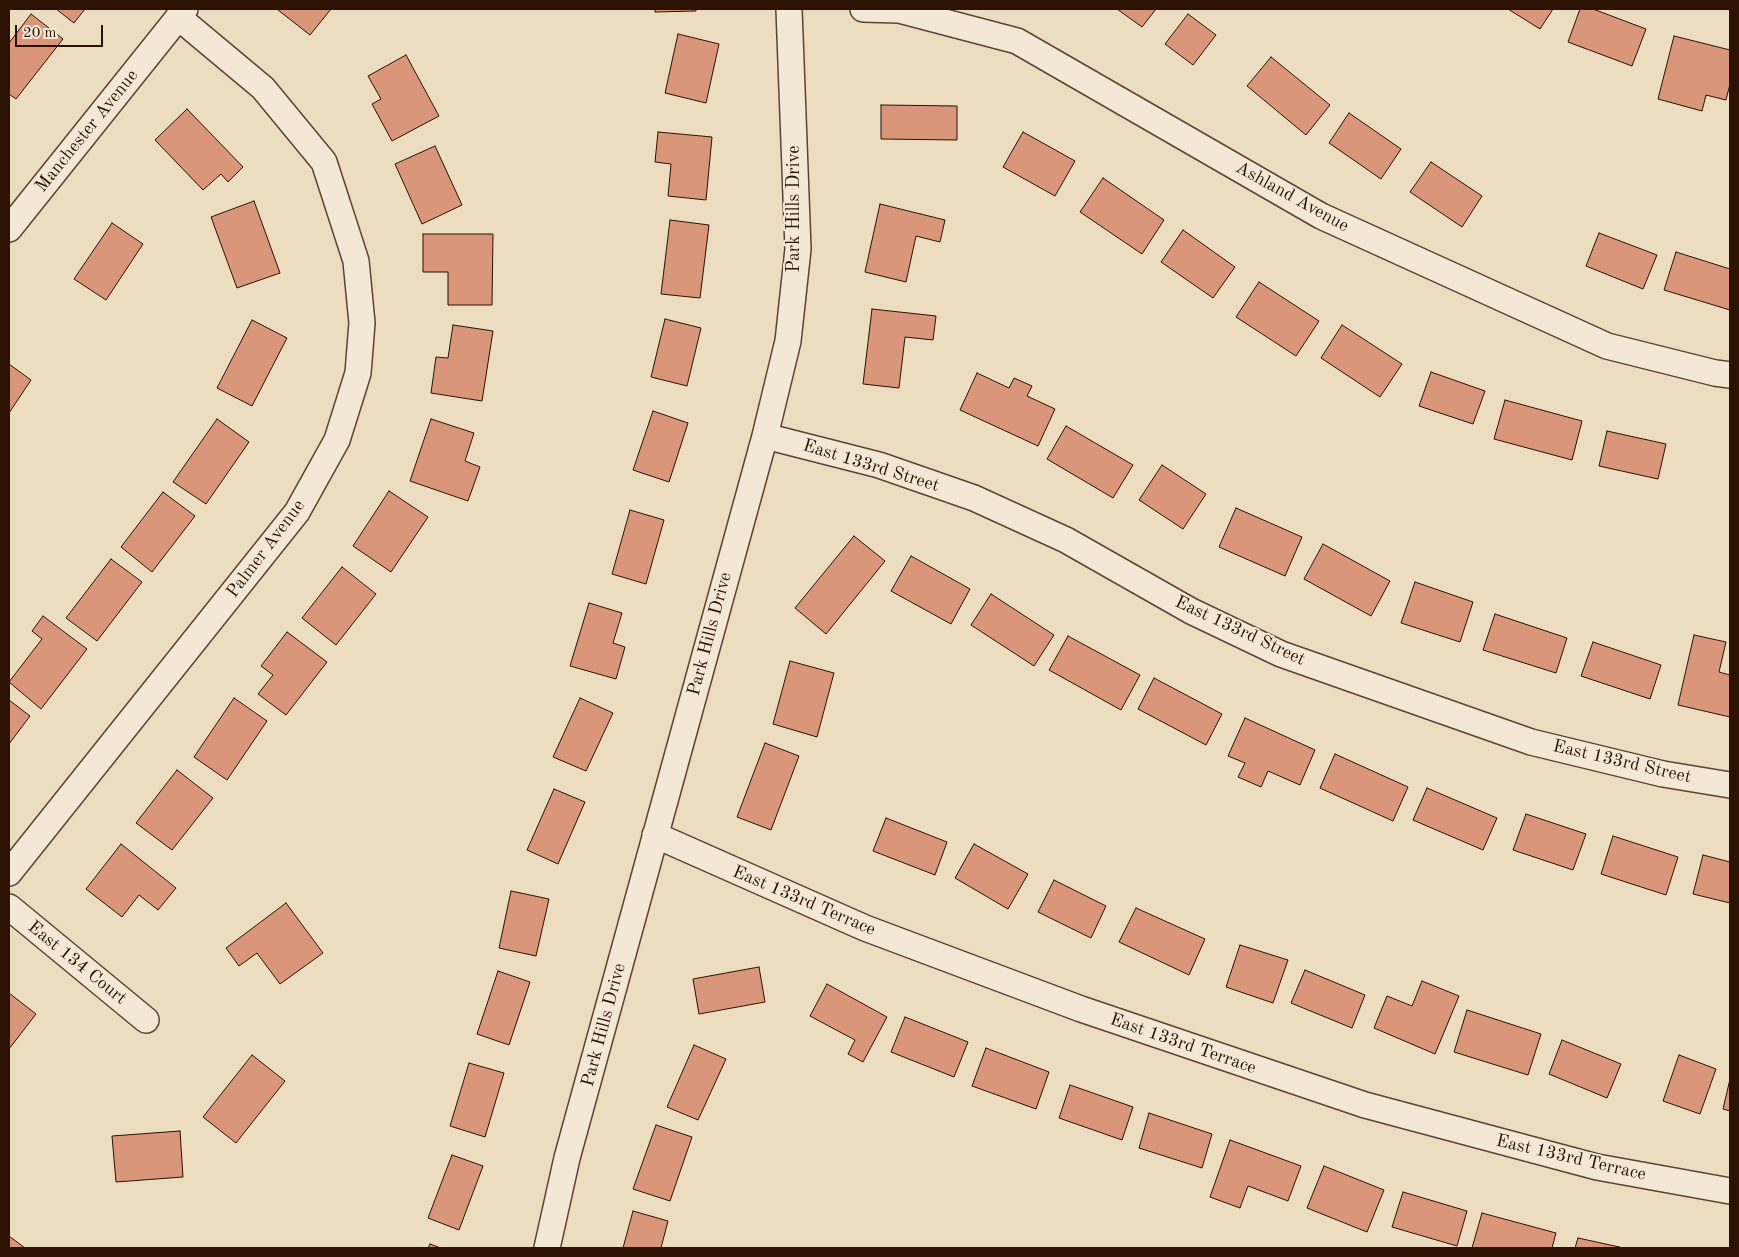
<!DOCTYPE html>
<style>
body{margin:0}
#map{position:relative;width:1739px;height:1257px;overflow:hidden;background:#ecdcc0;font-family:"Old Standard TT",serif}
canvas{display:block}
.frame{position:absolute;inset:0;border:10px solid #2b1202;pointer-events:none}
.scale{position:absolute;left:15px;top:25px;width:88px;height:22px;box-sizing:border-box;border:2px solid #2b1202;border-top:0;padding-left:6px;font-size:15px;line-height:18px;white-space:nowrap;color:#2b1202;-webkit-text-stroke:4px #f3e8d6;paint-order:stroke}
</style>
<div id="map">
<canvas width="1739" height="1257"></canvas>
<div class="frame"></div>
<div class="scale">20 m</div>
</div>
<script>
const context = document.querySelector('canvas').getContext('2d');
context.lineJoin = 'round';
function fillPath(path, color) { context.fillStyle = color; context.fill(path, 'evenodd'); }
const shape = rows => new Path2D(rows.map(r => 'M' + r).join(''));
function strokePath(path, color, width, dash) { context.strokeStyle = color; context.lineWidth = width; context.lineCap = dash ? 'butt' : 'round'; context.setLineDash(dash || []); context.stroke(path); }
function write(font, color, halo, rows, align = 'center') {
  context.font = font + ' "Old Standard TT",serif'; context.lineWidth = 4; context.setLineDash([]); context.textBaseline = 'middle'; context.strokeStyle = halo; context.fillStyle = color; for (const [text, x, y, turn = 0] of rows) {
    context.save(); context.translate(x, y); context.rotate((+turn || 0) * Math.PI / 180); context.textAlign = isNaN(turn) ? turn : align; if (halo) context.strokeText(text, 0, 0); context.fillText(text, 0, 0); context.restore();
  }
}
const building = shape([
 [56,9,85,9,74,23,56,9],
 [279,9,331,9,310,35,278,10,279,9],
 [655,9,696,9,696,11,655,12,655,9],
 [1117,9,1156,9,1142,27,1117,9],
 [1508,9,1553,9,1540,29,1508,9],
 [1580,9,1593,9,1646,29,1632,66,1568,42,1580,9],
 [31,14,63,39,16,99,9,94,9,43,31,14],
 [1188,14,1216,35,1193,65,1165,44,1188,14],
 [678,34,719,44,706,103,665,93,678,34],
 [1674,36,1730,50,1730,84,1726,100,1706,95,1702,111,1658,99,1674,36],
 [406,55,439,116,392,141,372,104,381,99,368,76,406,55],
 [1271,57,1330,105,1306,135,1247,86,1271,57],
 [881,105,957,106,957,140,881,139,881,105],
 [187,109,243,167,228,182,221,174,203,190,155,140,187,109],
 [1349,113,1401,149,1381,179,1329,143,1349,113],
 [658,132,712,137,706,200,668,196,671,164,655,162,658,132],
 [1023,132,1075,161,1055,196,1003,167,1023,132],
 [435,146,462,205,422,224,395,164,435,146],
 [1431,162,1482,196,1462,227,1410,192,1431,162],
 [1103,178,1164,220,1142,254,1080,212,1103,178],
 [254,201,280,273,237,288,211,217,254,201],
 [880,204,945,220,940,242,916,236,906,282,865,272,880,204],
 [670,220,709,225,700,298,661,294,670,220],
 [112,223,143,244,106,300,74,279,112,223],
 [1183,230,1235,267,1213,298,1161,262,1183,230],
 [1599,233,1657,255,1643,289,1586,266,1599,233],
 [423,234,493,234,492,305,448,305,448,272,423,272,423,234],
 [1676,252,1730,269,1730,310,1664,290,1676,252],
 [1259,282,1319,321,1296,356,1236,317,1259,282],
 [872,309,936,316,933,340,905,337,899,388,863,384,872,309],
 [665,319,701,328,687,386,651,377,665,319],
 [252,320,287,338,252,406,217,388,252,320],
 [453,325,493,331,482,401,431,393,436,357,448,358,453,325],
 [1342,325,1402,364,1380,397,1321,358,1342,325],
 [9,364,31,380,9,413,9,364],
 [1431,372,1485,391,1473,424,1419,406,1431,372],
 [977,373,1009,388,1014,378,1032,386,1027,396,1055,409,1038,446,960,410,977,373],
 [1505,400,1582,421,1572,460,1494,439,1505,400],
 [653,411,688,423,669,482,633,470,653,411],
 [217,419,249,442,206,504,173,482,217,419],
 [431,419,474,433,465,461,480,467,468,501,410,481,431,419],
 [1066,426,1133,465,1113,498,1047,459,1066,426],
 [1607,431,1666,444,1658,479,1599,466,1607,431],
 [1162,465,1206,494,1183,529,1139,500,1162,465],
 [389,491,428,517,391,572,353,546,389,491],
 [163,492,195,516,152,572,121,547,163,492],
 [1236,508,1302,537,1285,576,1219,547,1236,508],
 [630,510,664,520,646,584,612,574,630,510],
 [854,536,885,561,826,634,795,608,854,536],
 [1323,544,1390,581,1371,616,1304,579,1323,544],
 [911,556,970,589,951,624,891,591,911,556],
 [111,559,142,582,97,641,66,618,111,559],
 [342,567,376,594,336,645,302,618,342,567],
 [1415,582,1473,602,1460,642,1401,623,1415,582],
 [991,594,1054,635,1034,666,971,625,991,594],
 [589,603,622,613,613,643,625,647,616,679,570,666,589,603],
 [1495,614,1567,638,1556,673,1483,650,1495,614],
 [43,616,87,649,41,709,9,682,42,639,32,631,43,616],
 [287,632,327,662,286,715,258,694,273,675,261,666,287,632],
 [1694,635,1726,642,1719,672,1730,675,1730,717,1678,705,1694,635],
 [1068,636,1140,675,1121,710,1049,670,1068,636],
 [1593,642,1661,665,1650,699,1581,676,1593,642],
 [790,661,834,673,817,737,773,724,790,661],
 [1154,678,1222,714,1206,745,1138,709,1154,678],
 [234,698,267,721,227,780,194,757,234,698],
 [580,698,613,713,586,771,553,757,580,698],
 [9,700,30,716,9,744,9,700],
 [1245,718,1315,750,1300,785,1268,771,1261,787,1238,777,1245,763,1228,756,1245,718],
 [765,743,799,756,771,830,737,817,765,743],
 [1335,754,1408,787,1393,821,1320,788,1335,754],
 [177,770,213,798,172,850,136,823,177,770],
 [1427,788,1497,818,1483,850,1413,820,1427,788],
 [554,789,585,802,558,864,527,850,554,789],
 [1526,814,1586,834,1573,870,1513,850,1526,814],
 [886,818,947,842,935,875,873,851,886,818],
 [1613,836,1678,857,1666,895,1601,874,1613,836],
 [121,844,176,888,158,910,139,895,122,917,86,889,121,844],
 [974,844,1028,874,1008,909,955,878,974,844],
 [1703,855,1730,862,1730,903,1693,894,1703,855],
 [1054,880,1106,906,1091,938,1038,912,1054,880],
 [511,891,549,899,536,956,499,948,511,891],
 [286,903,323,953,280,984,257,953,239,966,226,948,286,903],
 [1136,908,1205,939,1189,975,1119,942,1136,908],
 [1240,945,1288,960,1273,1003,1226,987,1240,945],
 [759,967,765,1002,699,1014,693,979,759,967],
 [1305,970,1365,995,1352,1028,1291,1003,1305,970],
 [498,971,530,982,509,1045,477,1034,498,971],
 [1422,981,1459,996,1435,1054,1374,1028,1387,996,1412,1006,1422,981],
 [827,984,887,1017,863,1062,848,1054,855,1040,810,1016,827,984],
 [9,993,36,1014,9,1049,9,993],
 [1467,1010,1541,1034,1528,1075,1454,1052,1467,1010],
 [905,1017,968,1042,954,1077,891,1052,905,1017],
 [1562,1040,1621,1064,1607,1098,1549,1074,1562,1040],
 [694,1045,726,1059,698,1120,667,1107,694,1045],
 [986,1048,1049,1072,1036,1109,972,1086,986,1048],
 [252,1055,285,1081,236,1143,203,1117,252,1055],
 [1679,1055,1716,1069,1700,1114,1663,1101,1679,1055],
 [469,1063,504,1073,485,1137,450,1126,469,1063],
 [1730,1079,1730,1111,1723,1109,1730,1079],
 [1070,1085,1133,1107,1122,1140,1059,1118,1070,1085],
 [1149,1113,1212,1134,1202,1168,1139,1148,1149,1113],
 [656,1125,692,1137,670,1201,633,1189,656,1125],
 [180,1131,183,1177,116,1182,112,1136,180,1131],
 [1230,1140,1301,1166,1288,1201,1248,1186,1240,1208,1210,1197,1230,1140],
 [452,1155,483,1166,459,1230,428,1218,452,1155],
 [1324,1166,1384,1190,1367,1232,1307,1208,1324,1166],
 [1403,1192,1467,1211,1457,1246,1392,1227,1403,1192],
 [633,1211,668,1221,661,1248,623,1248,633,1211],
 [1482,1213,1556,1233,1552,1248,1472,1248,1482,1213],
 [9,1236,25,1248,9,1248,9,1236],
 [1578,1238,1624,1248,1575,1248,1578,1238],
 [430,1244,441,1248,428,1248,430,1244]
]);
fillPath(building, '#d9967a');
strokePath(building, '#2b1202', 1);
const street = shape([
 [863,9,899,10,1017,41,1321,216,1607,346,1715,373,1730,375],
 [9,229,185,9],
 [765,436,879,465,974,498,1066,540,1191,611,1281,654,1531,742,1663,774,1730,785],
 [655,835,865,928,1081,1009,1365,1105,1597,1167,1730,1191],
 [9,873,297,512,337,440,358,373,362,323,356,261,324,162,263,88,178,17],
 [9,907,146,1020],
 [547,1248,567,1158,765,436,788,341,798,249,789,9]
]);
strokePath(street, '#5b4432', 28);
strokePath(street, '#f3e8d6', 25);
write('18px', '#2b1202', '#f3e8d6', [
 ["Manchester Avenue",87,131,-51],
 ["Ashland Avenue",1292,197,29],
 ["Park Hills Drive",794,209,-90],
 ["East 133rd Street",871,466,17],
 ["Palmer Avenue",266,549,-53],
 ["East 133rd Street",1240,631,25],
 ["Park Hills Drive",710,634,-75],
 ["East 133rd Street",1622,762,13],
 ["East 133rd Terrace",804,901,23],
 ["East 134 Court",77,963,39],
 ["Park Hills Drive",604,1025,-75],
 ["East 133rd Terrace",1183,1044,19],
 ["East 133rd Terrace",1571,1158,13]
]);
</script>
